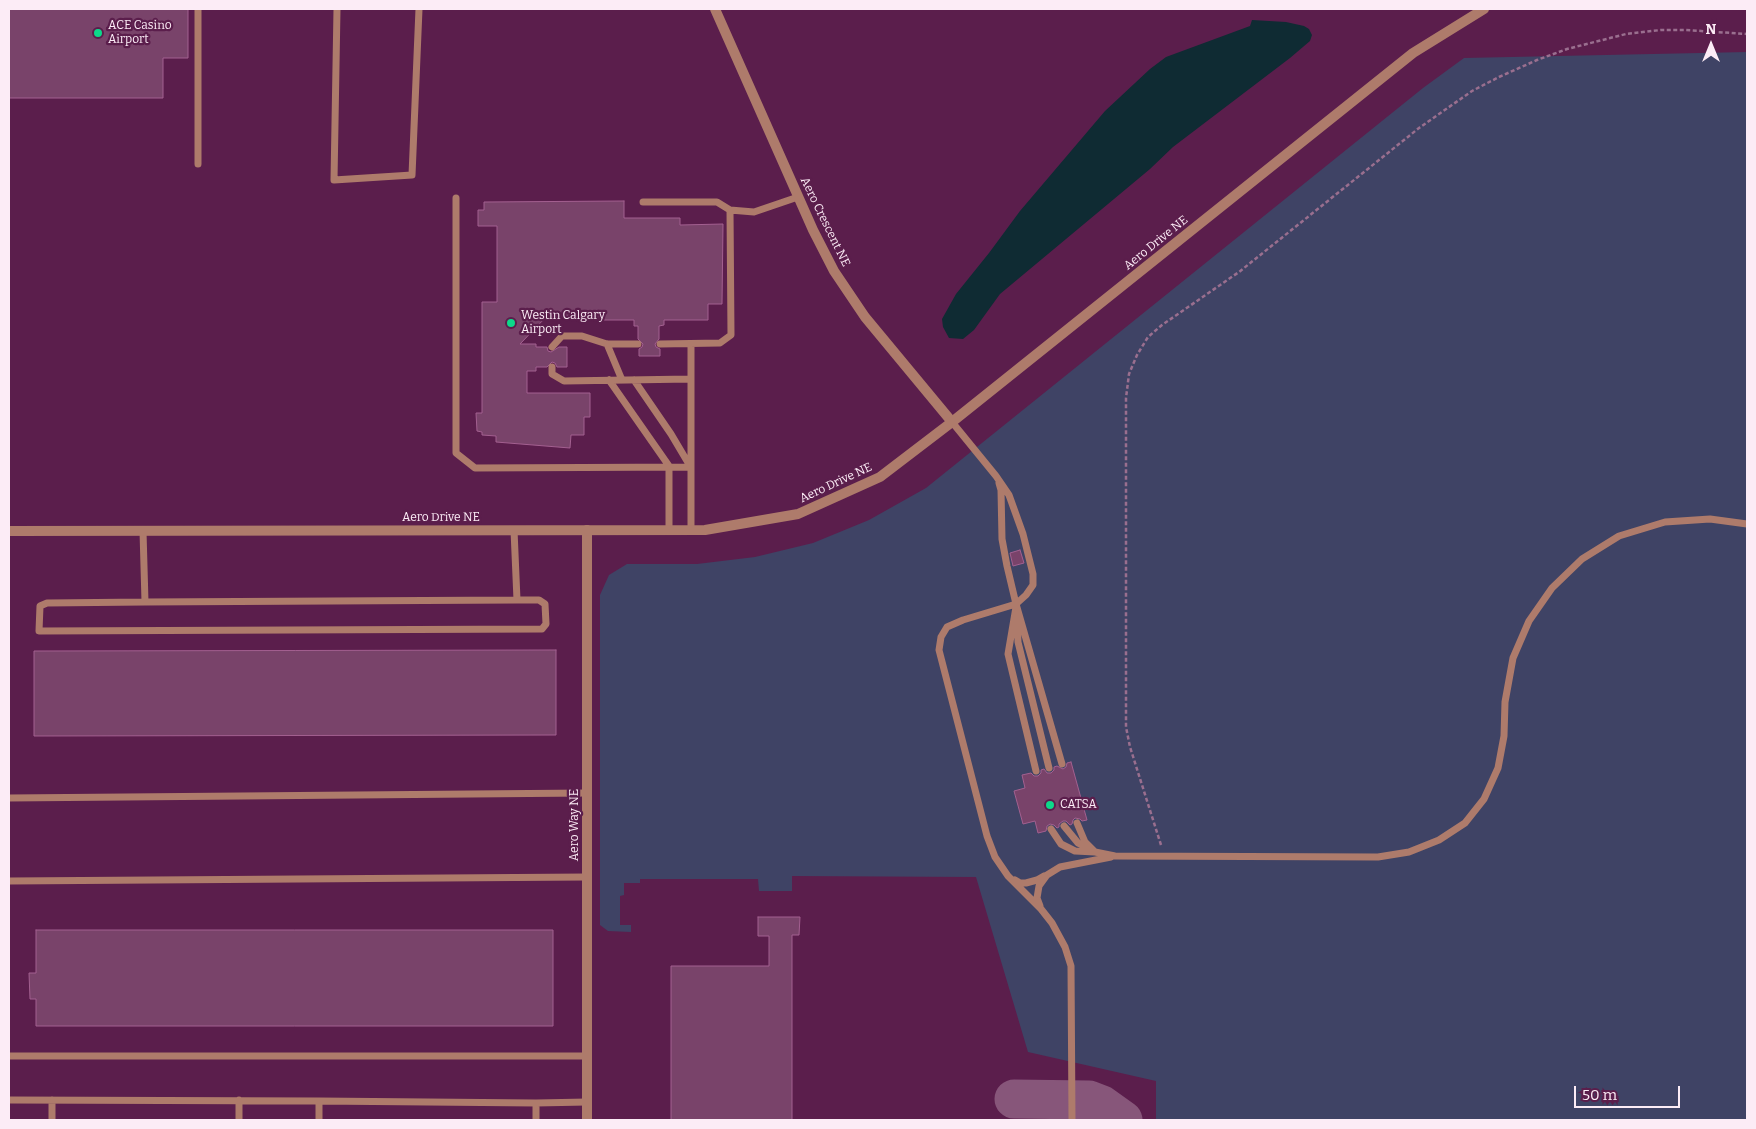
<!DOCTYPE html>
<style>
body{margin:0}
#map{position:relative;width:1756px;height:1129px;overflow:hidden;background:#5b1e4c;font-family:Bitter,serif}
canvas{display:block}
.frame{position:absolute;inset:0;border:10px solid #fcecf6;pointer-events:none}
.north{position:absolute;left:1686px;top:20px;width:50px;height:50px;-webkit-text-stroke:4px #5b1e4c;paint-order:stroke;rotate:0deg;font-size:14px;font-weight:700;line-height:20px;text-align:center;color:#fcecf6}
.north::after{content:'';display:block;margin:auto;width:18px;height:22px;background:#fcecf6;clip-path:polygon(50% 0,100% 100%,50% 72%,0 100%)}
.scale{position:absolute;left:1574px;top:1086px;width:106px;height:22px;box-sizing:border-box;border:2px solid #fcecf6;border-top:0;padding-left:6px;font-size:15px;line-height:18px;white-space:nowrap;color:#fcecf6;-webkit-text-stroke:4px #5b1e4c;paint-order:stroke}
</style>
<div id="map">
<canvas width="1756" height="1129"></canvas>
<div class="frame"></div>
<div class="north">N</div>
<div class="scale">50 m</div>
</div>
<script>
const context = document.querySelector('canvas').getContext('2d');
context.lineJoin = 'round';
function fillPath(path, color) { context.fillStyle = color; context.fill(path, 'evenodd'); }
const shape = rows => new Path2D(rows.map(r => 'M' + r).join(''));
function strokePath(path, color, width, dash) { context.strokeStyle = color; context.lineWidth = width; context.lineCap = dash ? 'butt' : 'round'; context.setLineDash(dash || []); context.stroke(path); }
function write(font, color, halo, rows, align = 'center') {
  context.font = font + ' Bitter,serif'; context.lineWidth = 4.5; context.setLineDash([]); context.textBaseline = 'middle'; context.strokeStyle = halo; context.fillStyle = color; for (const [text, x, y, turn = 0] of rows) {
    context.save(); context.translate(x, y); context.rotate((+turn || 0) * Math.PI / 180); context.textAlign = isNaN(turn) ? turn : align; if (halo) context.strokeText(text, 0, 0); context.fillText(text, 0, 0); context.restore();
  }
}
fillPath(shape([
 [1747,52,1747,1120,1156,1120,1156,1081,1028,1052,976,877,792,876,792,891,759,891,758,879,640,879,640,883,624,883,624,895,620,896,620,925,631,925,631,932,608,931,600,925,600,595,609,575,627,564,697,564,755,557,813,543,869,520,926,488,1423,88,1464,58]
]), '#3f4365');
fillPath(shape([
 [1252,20,1286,22,1304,26,1309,29,1312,35,1310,41,1290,58,1173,147,1150,169,1000,294,974,330,963,339,949,338,943,327,942,319,956,294,989,253,1020,211,1105,111,1150,69,1166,57,1250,26]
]), '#0f2b33');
strokePath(shape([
 [1014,1099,1089,1100,1102,1105,1123,1120]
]), '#87567a', 39);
const building = shape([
 [9,9,188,9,188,58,163,58,163,98,9,98,9,9],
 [624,201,624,218,680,218,680,225,723,224,722,304,708,304,708,320,664,320,664,325,659,326,659,339,655,344,656,347,660,349,660,356,639,356,639,349,642,347,643,344,638,339,638,326,634,326,634,320,585,320,583,316,547,316,520,344,536,344,536,347,547,347,548,351,551,352,559,347,567,347,567,367,557,367,555,363,552,362,547,367,536,367,536,371,527,371,527,393,590,393,590,417,584,417,584,435,571,435,570,448,496,442,496,436,482,435,482,432,477,431,476,413,482,413,482,302,497,302,497,226,478,226,478,210,484,210,484,202,624,201],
 [1020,550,1024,563,1013,566,1010,553,1020,550],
 [556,650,556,735,34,736,34,651,556,650],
 [1071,762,1087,820,1082,821,1080,819,1075,818,1073,820,1072,824,1070,825,1066,821,1063,821,1059,824,1059,827,1057,828,1054,825,1050,824,1047,826,1046,831,1038,833,1035,821,1023,824,1014,791,1025,788,1022,775,1031,773,1034,776,1038,776,1041,773,1041,770,1044,769,1047,773,1051,773,1054,770,1054,767,1057,766,1063,769,1066,767,1067,763,1071,762],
 [758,917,800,917,799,935,792,935,792,1120,671,1120,671,966,769,966,769,936,758,936,758,917],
 [36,930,553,930,553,1026,36,1026,36,999,30,999,29,973,36,973,36,930]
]);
fillPath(building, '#79436a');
strokePath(building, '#a36090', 1);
strokePath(shape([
 [1161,845,1130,747,1126,727,1126,398,1129,374,1137,355,1148,337,1162,325,1239,272,1419,128,1472,91,1499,77,1537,60,1567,49,1626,34,1661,30,1686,30,1747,34]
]), '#9a6f8f', 2.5, [4, 2.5]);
strokePath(shape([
 [337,9,334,180,412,175,419,9],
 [198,164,198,9],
 [456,198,456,453,475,468,690,467],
 [643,202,717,202,730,210,731,335,720,343,660,344],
 [730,210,754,212,798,197],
 [607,344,622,380],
 [552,347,562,336,582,336,607,344,638,344],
 [552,367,552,374,564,381,690,379],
 [609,380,669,466,669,530],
 [634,380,671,434,690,466],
 [952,422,996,476,1009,495,1023,534,1033,574,1033,585,1026,595,1016,604,963,620,947,627,941,637,939,650,987,836,995,857,1008,876,1041,909,1052,923,1065,947,1071,966,1072,1120],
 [999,483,1001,490,1002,539,1007,566,1016,604,1062,764],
 [691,530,691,345],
 [143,531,145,602,47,603,40,606,39,631,542,629,546,624,545,604,539,600,517,600,514,530],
 [145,602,517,600],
 [1016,607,1008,654,1036,771],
 [1017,617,1018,642,1049,768],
 [9,798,587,793],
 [1077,823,1085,842,1095,852,1115,856,1378,857,1409,852,1439,840,1465,823,1484,799,1498,768,1504,736,1505,702,1513,658,1529,621,1552,588,1582,559,1619,536,1665,522,1710,519,1747,524],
 [1064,826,1078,843,1087,847],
 [1051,829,1061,844,1075,851,1095,852],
 [1015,880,1020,883,1026,883,1037,880,1044,876],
 [9,881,587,877],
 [1040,906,1037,898,1039,886,1047,875,1060,867,1111,857],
 [9,1056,587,1056],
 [9,1100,319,1101,319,1120],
 [319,1101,536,1103],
 [52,1120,52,1100],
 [239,1120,239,1100],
 [536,1120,536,1103,587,1102]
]), '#ae7b6b', 7);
strokePath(shape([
 [715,9,813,230,834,271,865,317,952,422],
 [587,530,587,1120]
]), '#ae7b6b', 10);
strokePath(shape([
 [9,531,705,530,798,514,880,477,952,422,1413,53,1484,9]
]), '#ae7b6b', 10);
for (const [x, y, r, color] of [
 [98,33,5,"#0cd98a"],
 [511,323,5,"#0cd98a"],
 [1050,805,5,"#0cd98a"]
]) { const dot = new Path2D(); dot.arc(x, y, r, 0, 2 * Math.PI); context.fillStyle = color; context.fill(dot); strokePath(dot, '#5b1e4c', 2); }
write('12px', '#fcecf6', '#5b1e4c', [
 ["ACE Casino",108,26],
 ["Airport",108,40],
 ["Westin Calgary",521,316],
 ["Airport",521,330],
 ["CATSA",1060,805]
], 'left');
write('12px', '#fcecf6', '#5b1e4c', [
 ["Aero Crescent NE",825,222,64],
 ["Aero Drive NE",1156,243,-39],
 ["Aero Drive NE",836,483,-25],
 ["Aero Drive NE",441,518],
 ["Aero Way NE",575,825,-90]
]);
</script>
